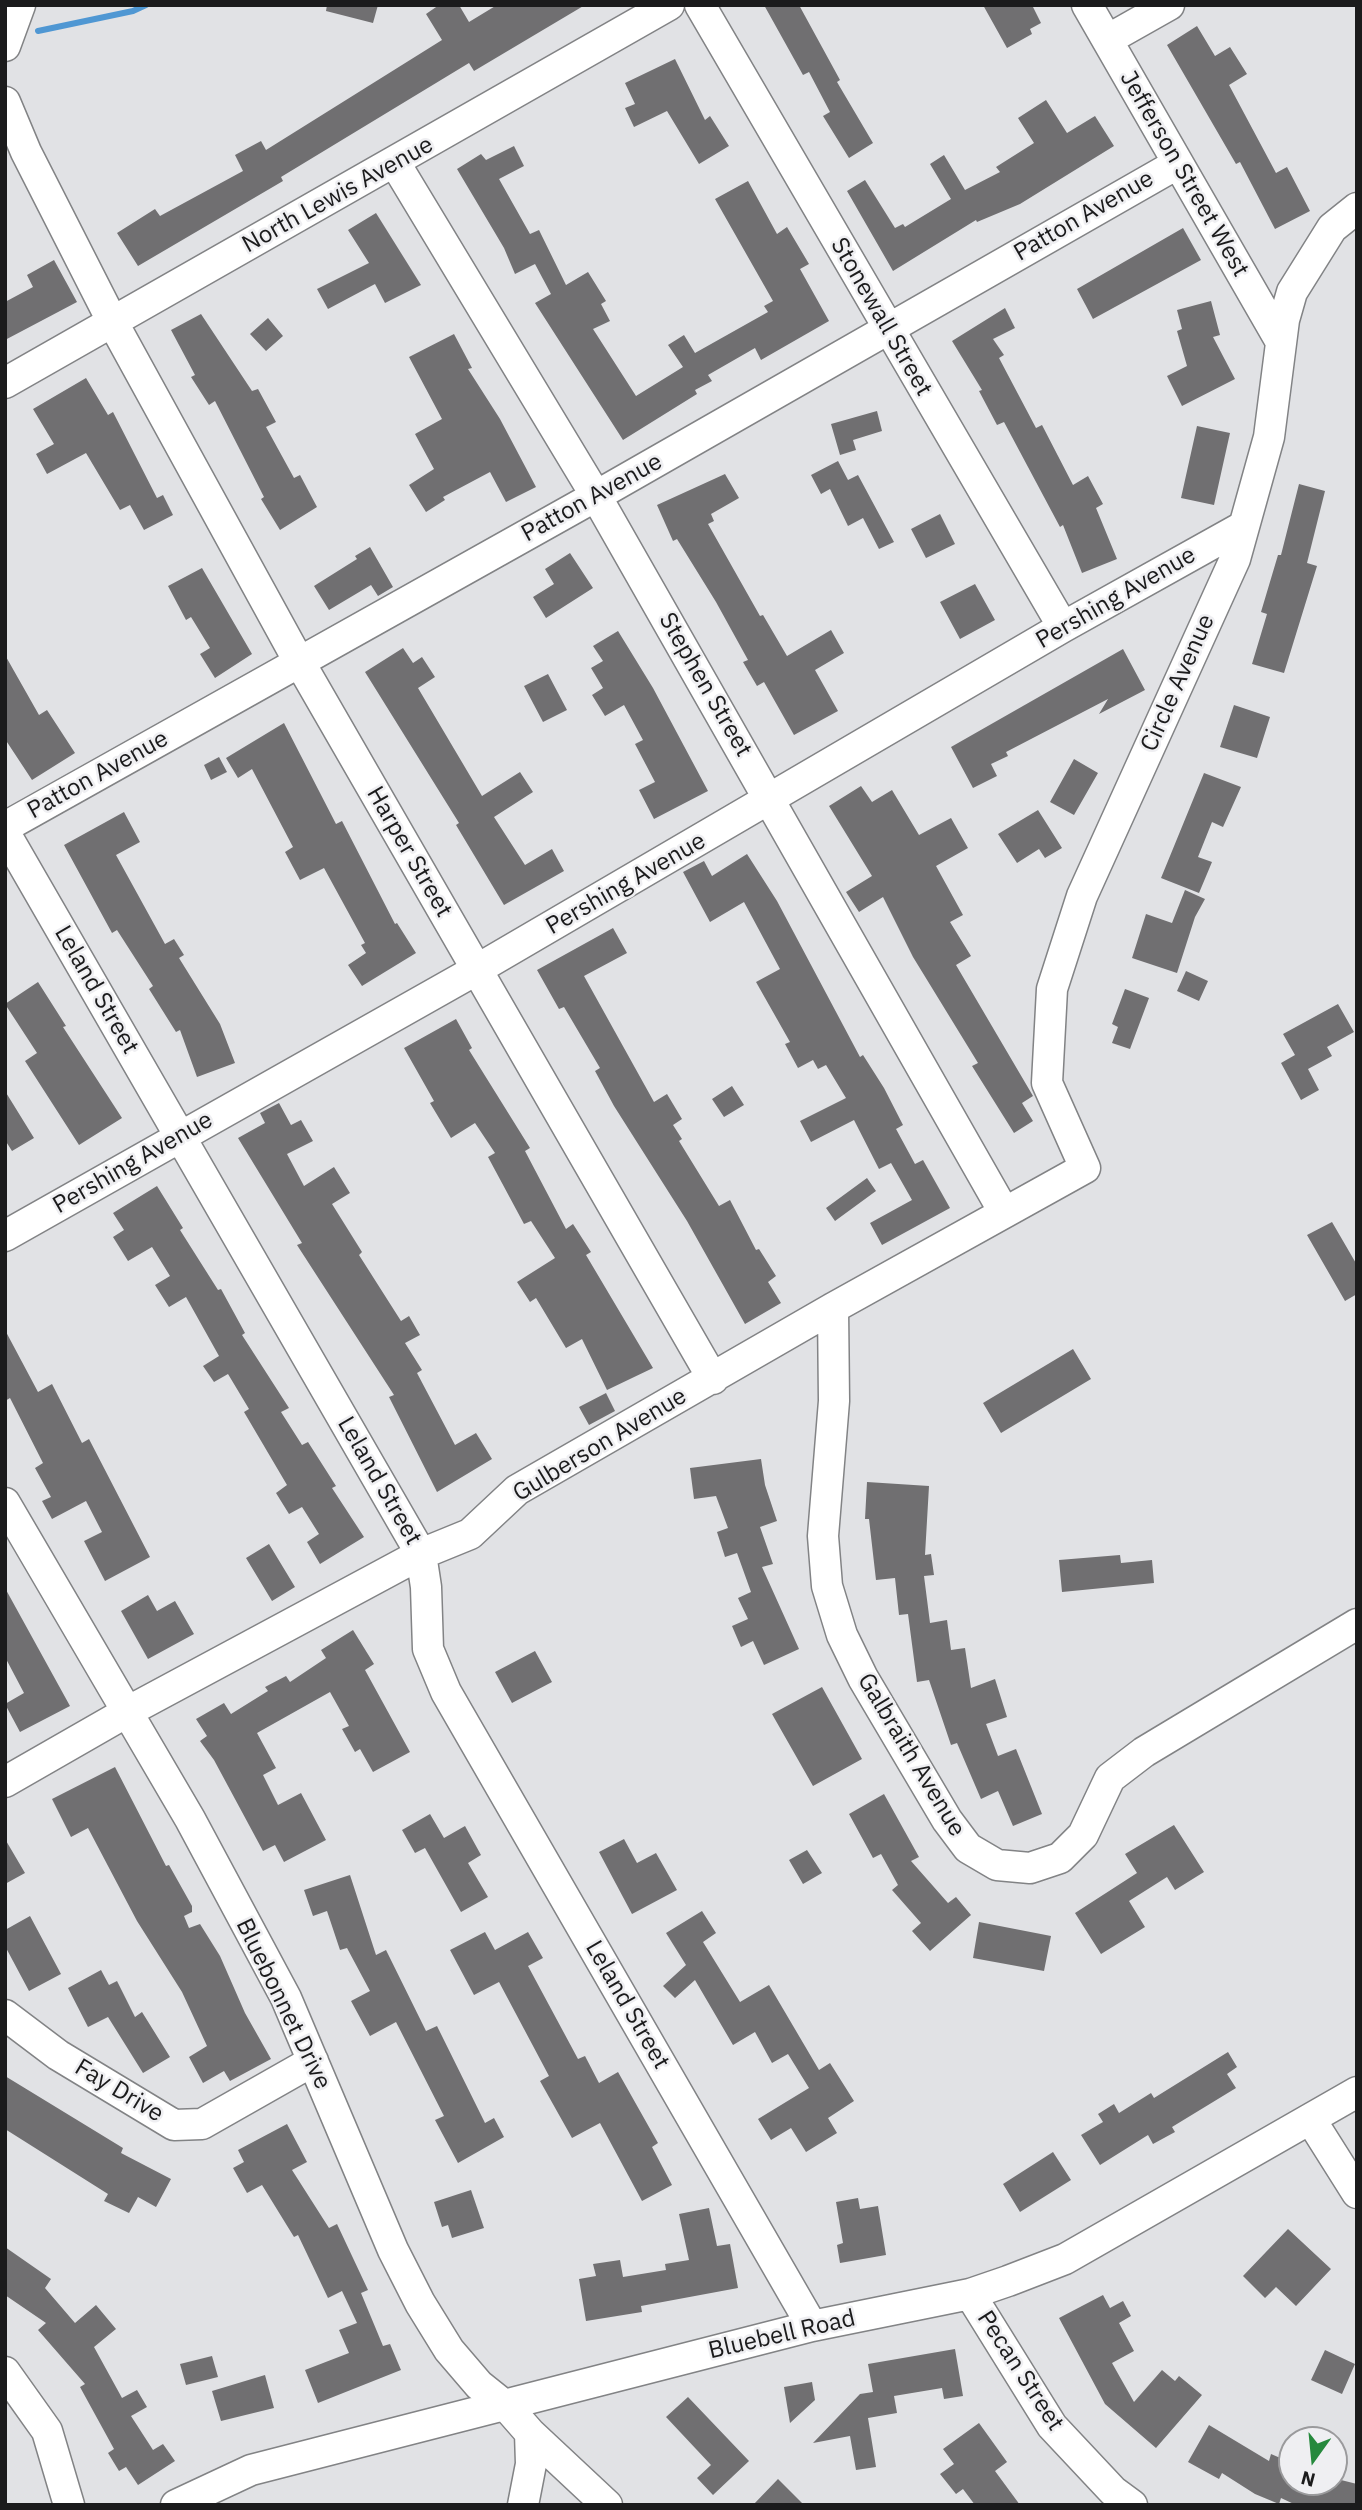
<!DOCTYPE html>
<style>
body{margin:0}
#map{position:relative;width:1362px;height:2510px;overflow:hidden;background:#e1e2e5;font-family:"IBM Plex Sans",sans-serif}
canvas{display:block}
.frame{position:absolute;inset:0;border:7px solid #1b1b1c;pointer-events:none}
.north{position:absolute;left:1278px;top:2426px;width:70px;height:70px;box-sizing:border-box;background:#efeff2;border:2px solid #9a9a9c;border-radius:50%;rotate:195deg;font-size:19px;font-weight:700;line-height:28px;text-align:center;color:#1b1b1c}
.north::after{content:'';display:block;margin:auto;width:24px;height:32px;background:#26893d;clip-path:polygon(50% 0,100% 100%,50% 72%,0 100%)}
</style>
<div id="map">
<canvas width="1362" height="2510"></canvas>
<div class="frame"></div>
<div class="north">N</div>
</div>
<script>
const context = document.querySelector('canvas').getContext('2d');
context.lineJoin = 'round';
const shape = rows => new Path2D(rows.map(r => 'M' + r).join(''));
function strokePath(path, color, width, dash) { context.strokeStyle = color; context.lineWidth = width; context.lineCap = dash ? 'butt' : 'round'; context.setLineDash(dash || []); context.stroke(path); }
function fillPath(path, color) { context.fillStyle = color; context.fill(path, 'evenodd'); }
function write(font, color, halo, rows, align = 'center') {
  context.font = font + ' "IBM Plex Sans",sans-serif'; context.lineWidth = 5; context.setLineDash([]); context.textBaseline = 'middle'; context.strokeStyle = halo; context.fillStyle = color; for (const [text, x, y, turn = 0] of rows) {
    context.save(); context.translate(x, y); context.rotate((+turn || 0) * Math.PI / 180); context.textAlign = isNaN(turn) ? turn : align; if (halo) context.strokeText(text, 0, 0); context.fillText(text, 0, 0); context.restore();
  }
}
strokePath(shape([
 [38,31,133,11,146,5]
]), '#4f97d3', 6);
fillPath(shape([
 [327,5,378,5,373,23,326,11],
 [439,5,459,5,469,22,497,5,585,5,474,71,469,63,281,177,283,181,138,266,117,233,155,209,160,216,243,171,235,155,261,141,266,150,442,40,426,14],
 [764,5,799,5,840,80,837,82,873,143,849,158,823,116,830,112,809,72,803,75],
 [983,5,1032,5,1041,23,1030,29,1032,34,1007,48],
 [1197,26,1215,56,1230,47,1247,74,1229,85,1276,173,1287,167,1310,211,1275,229,1240,162,1236,164,1167,45],
 [675,59,705,120,710,116,729,146,699,164,667,111,634,127,625,108,635,104,625,83],
 [1046,100,1067,133,1095,116,1114,146,1020,204,977,222,976,220,893,271,847,191,865,180,895,228,903,224,905,227,951,199,930,164,944,155,965,190,1000,172,996,167,1034,143,1018,118],
 [514,146,524,166,499,179,530,234,539,230,566,285,588,272,606,301,601,304,610,321,593,329,636,396,683,367,668,345,684,335,695,353,768,312,764,306,773,301,715,199,748,181,777,234,787,227,809,264,800,269,829,321,761,360,755,348,708,375,712,381,695,390,697,394,623,440,535,303,551,294,535,264,515,274,504,248,457,169,481,154,486,160],
 [376,213,421,285,385,303,375,284,328,309,317,289,369,263,348,230],
 [1183,228,1201,260,1093,319,1077,289],
 [54,260,77,302,5,340,5,302,33,287,27,275],
 [1211,301,1220,335,1213,337,1235,379,1182,406,1167,376,1187,366,1177,331,1182,329,1177,310],
 [1005,308,1015,328,993,339,1004,355,999,358,1036,428,1042,425,1073,485,1088,476,1103,504,1096,508,1117,559,1082,573,1063,525,1060,527,1004,422,997,425,979,391,982,390,952,341],
 [201,314,252,391,258,389,276,422,266,427,294,478,300,475,317,507,280,530,261,499,264,497,215,401,209,405,191,377,195,375,171,330],
 [268,318,283,336,266,351,250,334],
 [454,334,472,368,468,369,500,419,536,487,506,502,490,472,443,497,445,500,426,512,409,485,434,469,415,434,442,419,409,357],
 [86,378,108,415,113,412,157,498,163,495,173,515,144,530,130,505,120,510,86,453,47,474,36,454,54,444,33,409],
 [877,411,882,431,853,440,856,450,840,455,831,424],
 [1197,426,1230,433,1214,505,1181,498],
 [838,461,848,480,858,475,894,542,879,549,863,518,848,526,830,489,821,494,811,475],
 [725,474,739,498,711,514,714,521,708,524,760,616,763,615,787,656,831,630,844,653,815,670,838,711,794,735,764,682,757,686,743,662,748,660,716,602,677,539,673,541,657,505],
 [1299,484,1325,491,1307,563,1317,566,1284,673,1252,664,1267,614,1261,612,1278,555,1281,555],
 [940,514,955,544,926,558,911,529],
 [370,547,393,587,378,596,371,585,329,610,314,586,357,559,355,556],
 [570,553,593,588,546,618,533,597,554,584,545,569],
 [202,568,252,654,215,678,200,654,210,648,191,617,186,620,168,586],
 [975,584,995,620,960,639,940,602],
 [618,631,653,688,708,791,654,819,639,790,655,782,635,744,643,740,624,705,605,716,592,695,603,688,591,668,603,661,593,646],
 [403,648,413,663,422,657,435,677,418,688,482,796,520,772,533,792,494,817,525,865,552,849,564,871,504,905,456,825,459,823,365,672],
 [1123,649,1145,690,1099,714,1108,699,1006,752,1008,756,991,764,997,776,973,788,951,747],
 [5,655,39,715,47,710,75,753,32,780,5,739],
 [548,674,567,710,543,722,524,686],
 [1234,705,1270,717,1257,758,1220,747],
 [284,723,336,824,342,821,395,924,397,923,416,953,362,986,348,965,366,953,361,945,365,943,324,868,300,880,285,852,293,847,252,769,238,778,226,758],
 [219,757,227,772,211,780,204,765],
 [1074,759,1098,773,1074,815,1050,802],
 [1204,773,1241,787,1223,827,1212,822,1198,857,1212,862,1199,893,1161,878],
 [861,786,872,802,892,790,919,835,951,818,968,848,936,866,963,915,950,922,971,956,956,965,1033,1096,1022,1103,1033,1121,1014,1133,972,1066,978,1063,913,957,883,897,859,912,846,892,872,876,829,806],
 [1038,810,1062,848,1045,858,1039,849,1017,863,998,834],
 [124,812,140,842,116,855,165,944,174,939,184,955,179,958,220,1024,235,1063,197,1077,180,1030,176,1032,149,989,153,986,117,930,112,933,64,845],
 [747,854,777,901,860,1057,863,1055,884,1088,903,1125,896,1129,915,1164,923,1160,950,1208,882,1245,870,1223,912,1200,891,1163,879,1169,854,1120,811,1142,800,1121,846,1098,826,1065,818,1069,813,1060,798,1068,785,1044,790,1042,756,982,780,969,744,902,710,922,683,872,704,861,712,876],
 [1185,890,1205,899,1195,917,1177,973,1132,958,1146,914,1172,923],
 [613,928,627,953,584,976,654,1102,667,1094,682,1119,673,1125,682,1139,679,1141,719,1206,730,1200,756,1250,759,1249,776,1276,768,1282,781,1303,745,1324,687,1221,614,1106,595,1071,600,1068,564,1007,559,1009,537,970],
 [1186,971,1208,981,1199,1001,1177,991],
 [38,982,66,1026,63,1027,122,1118,79,1145,25,1061,37,1053,5,1004],
 [1125,989,1149,998,1130,1049,1112,1043,1118,1027,1112,1024],
 [1338,1004,1354,1032,1327,1047,1332,1056,1308,1069,1319,1090,1301,1100,1281,1063,1295,1055,1283,1034],
 [456,1019,472,1048,469,1050,530,1148,525,1151,566,1229,573,1224,591,1252,586,1255,653,1368,607,1390,582,1339,566,1348,536,1298,530,1302,517,1282,555,1258,531,1221,524,1224,488,1157,495,1153,475,1123,451,1138,430,1103,434,1101,404,1048],
 [732,1086,744,1105,724,1117,712,1099],
 [5,1091,34,1138,12,1151,5,1140],
 [279,1103,291,1125,301,1120,313,1141,287,1154,304,1186,334,1167,350,1193,332,1204,362,1252,359,1255,401,1321,409,1316,420,1335,405,1343,422,1370,417,1373,455,1445,476,1433,492,1459,437,1492,389,1397,394,1395,297,1245,302,1243,238,1138,265,1123,260,1113],
 [867,1178,876,1191,835,1221,826,1208],
 [157,1186,183,1228,180,1230,218,1290,221,1289,245,1333,242,1335,289,1408,281,1412,302,1445,308,1442,336,1486,332,1488,364,1537,320,1564,307,1542,319,1534,302,1507,289,1514,276,1493,287,1485,244,1412,249,1409,228,1374,214,1382,203,1366,219,1356,186,1297,169,1307,155,1285,170,1276,152,1247,128,1261,113,1237,124,1230,113,1213],
 [1332,1222,1357,1265,1357,1294,1345,1301,1307,1235],
 [5,1330,38,1392,52,1384,82,1443,89,1439,150,1557,105,1581,84,1541,102,1532,86,1501,52,1519,42,1501,51,1497,35,1468,43,1463,10,1398,5,1401],
 [1073,1349,1091,1379,1001,1433,983,1403],
 [606,1393,615,1411,589,1425,579,1407],
 [761,1459,765,1485,777,1521,760,1527,773,1564,762,1567,799,1649,764,1665,753,1641,741,1647,732,1626,748,1619,738,1598,751,1592,737,1553,725,1557,717,1532,728,1528,716,1496,694,1499,690,1468],
 [867,1482,929,1486,925,1555,931,1554,934,1575,924,1576,930,1623,947,1620,951,1650,965,1648,971,1688,995,1679,1007,1717,986,1724,998,1756,1016,1749,1042,1814,1013,1826,998,1791,981,1799,957,1743,951,1745,929,1680,917,1682,908,1614,899,1615,895,1578,876,1580,869,1519,865,1519],
 [269,1544,295,1587,272,1601,246,1558],
 [1120,1555,1121,1563,1152,1560,1154,1583,1062,1592,1059,1560],
 [5,1588,70,1706,20,1732,5,1704,24,1693,5,1657],
 [148,1595,157,1611,175,1601,194,1634,148,1659,121,1611],
 [353,1630,374,1664,365,1670,410,1752,373,1772,360,1749,355,1752,342,1729,349,1726,330,1692,257,1733,276,1768,263,1775,278,1805,301,1793,326,1840,284,1862,275,1845,263,1851,214,1760,200,1741,207,1736,196,1719,224,1703,231,1714,268,1691,265,1687,286,1676,290,1682,326,1658,321,1650],
 [535,1651,552,1682,512,1703,495,1672],
 [822,1687,862,1759,813,1786,772,1714],
 [115,1767,166,1866,169,1865,192,1906,192,1912,184,1916,189,1928,200,1924,220,1956,245,2013,271,2059,230,2081,224,2071,203,2083,189,2057,207,2046,182,1992,137,1921,88,1828,71,1837,52,1799],
 [884,1794,919,1857,911,1861,948,1903,956,1897,971,1915,930,1951,912,1931,921,1923,892,1890,898,1885,881,1854,873,1858,849,1814],
 [430,1814,444,1838,465,1826,481,1855,468,1863,488,1897,461,1912,425,1848,415,1853,402,1830],
 [1174,1825,1204,1872,1175,1890,1167,1877,1129,1901,1145,1927,1101,1954,1075,1913,1137,1873,1125,1854],
 [5,1839,25,1873,5,1884],
 [624,1839,637,1863,656,1853,677,1890,632,1914,599,1852],
 [807,1850,822,1873,803,1884,789,1860],
 [350,1875,376,1955,386,1950,426,2031,437,2026,485,2123,494,2118,504,2137,458,2163,435,2120,444,2116,396,2022,370,2036,351,2001,370,1991,347,1948,340,1950,327,1911,313,1916,304,1890],
 [702,1911,716,1933,703,1942,740,2002,769,1985,819,2070,830,2063,854,2101,828,2118,837,2133,806,2152,791,2128,771,2140,758,2119,809,2088,788,2054,772,2063,755,2032,733,2045,695,1980,675,1998,663,1986,686,1965,666,1933],
 [30,1916,61,1974,29,1991,5,1946,5,1930],
 [979,1922,1051,1936,1044,1971,973,1958],
 [485,1932,495,1950,528,1932,543,1958,528,1966,578,2059,585,2056,599,2083,618,2072,658,2143,652,2147,672,2185,642,2201,600,2123,572,2138,540,2081,549,2076,499,1982,474,1995,450,1950],
 [101,1970,109,1985,117,1981,135,2017,142,2012,170,2057,143,2073,108,2017,88,2027,68,1988],
 [1228,2052,1237,2067,1227,2074,1236,2088,1172,2127,1175,2132,1153,2144,1148,2135,1100,2165,1081,2135,1103,2122,1098,2114,1114,2104,1119,2113,1151,2093,1154,2098],
 [5,2076,123,2148,121,2153,171,2179,156,2207,138,2197,129,2213,104,2201,108,2194,5,2129],
 [287,2124,307,2162,292,2170,329,2228,337,2224,368,2290,361,2293,383,2346,390,2344,401,2370,318,2403,305,2370,349,2353,339,2330,357,2323,342,2291,328,2298,298,2235,294,2237,262,2185,247,2193,233,2168,244,2162,238,2150],
 [1053,2152,1071,2180,1020,2212,1003,2184],
 [471,2190,484,2228,452,2238,448,2225,442,2227,434,2202],
 [858,2198,860,2209,878,2206,886,2255,840,2263,837,2245,843,2243,836,2202],
 [709,2208,717,2246,730,2244,738,2288,641,2306,642,2312,586,2321,579,2279,596,2276,593,2264,620,2260,623,2277,666,2270,665,2264,689,2260,679,2214],
 [1288,2229,1331,2269,1296,2306,1276,2287,1265,2298,1243,2276],
 [5,2247,51,2279,45,2288,75,2323,96,2305,116,2329,94,2347,122,2398,137,2390,147,2407,131,2416,153,2450,163,2444,175,2461,138,2485,126,2467,119,2471,108,2453,114,2449,80,2387,85,2384,38,2330,46,2323,5,2295],
 [1103,2295,1110,2308,1123,2301,1131,2316,1119,2323,1134,2351,1112,2363,1134,2402,1162,2370,1175,2381,1179,2376,1202,2395,1156,2448,1105,2404,1059,2318],
 [955,2349,963,2396,944,2399,942,2388,894,2396,897,2413,868,2418,876,2467,856,2470,850,2436,813,2443,860,2394,873,2392,868,2364],
 [1325,2350,1355,2364,1342,2394,1311,2380],
 [212,2356,218,2377,186,2385,180,2364],
 [265,2375,274,2408,221,2421,212,2391],
 [812,2382,815,2400,790,2423,784,2387],
 [688,2397,749,2461,713,2495,697,2478,711,2465,666,2417],
 [979,2423,1007,2462,995,2471,1020,2505,975,2505,963,2489,956,2494,940,2474,954,2464,943,2449],
 [1209,2425,1269,2461,1271,2454,1292,2463,1292,2482,1337,2482,1337,2479,1357,2484,1357,2505,1296,2505,1281,2498,1279,2504,1255,2494,1222,2473,1219,2479,1188,2462],
 [778,2479,804,2505,753,2505]
]), '#706f71');
const minor = shape([
 [700,5,1063,627],
 [1087,5,1281,342],
 [1107,40,1169,5],
 [5,46,20,5],
 [5,102,26,152,112,321,292,649,713,1379],
 [395,163,596,496,1004,1212],
 [5,383,669,5],
 [5,827,596,496,1177,164],
 [5,833,421,1554,426,1587,428,1649,446,1692,812,2326],
 [5,1236,476,970,1063,627,1244,526],
 [833,1308,834,1401,823,1536,827,1586,842,1635,863,1678,947,1820,968,1848,997,1865,1030,1868,1060,1858,1083,1835,1110,1778,1144,1752,1357,1624],
 [5,1503,190,1819,286,1998,393,2250,420,2303,449,2350,479,2385,509,2409,530,2433,531,2464,523,2505],
 [5,1782,127,1712,421,1554,470,1534,517,1490,833,1308,1085,1168,1047,1083,1052,989,1082,896,1235,559,1269,437,1284,320,1292,292,1332,228,1357,208],
 [5,2015,58,2055,174,2125,202,2124,313,2061],
 [1311,2120,1357,2193],
 [970,2294,1052,2426,1113,2491,1132,2505],
 [5,2372,47,2431,69,2505],
 [530,2433,607,2505],
 [176,2505,251,2470,812,2326,970,2294,1008,2281,1065,2259,1357,2092]
]);
strokePath(minor, '#828385', 33);
strokePath(minor, '#fff', 30);
write('24px', '#1b1b1c', '#efeff2', [
 ["Jefferson Street West",1184,174,60],
 ["North Lewis Avenue",338,195,-29],
 ["Patton Avenue",1084,216,-30],
 ["Stonewall Street",881,317,60],
 ["Patton Avenue",592,498,-29],
 ["Pershing Avenue",1116,598,-30],
 ["Circle Avenue",1178,683,-66],
 ["Stephen Street",705,685,60],
 ["Patton Avenue",98,775,-29],
 ["Harper Street",409,852,60],
 ["Pershing Avenue",626,884,-30],
 ["Leland Street",96,990,60],
 ["Pershing Avenue",133,1163,-30],
 ["Gulberson Avenue",600,1445,-31],
 ["Leland Street",379,1481,60],
 ["Galbraith Avenue",911,1755,59],
 ["Bluebonnet Drive",283,2004,64],
 ["Leland Street",627,2005,60],
 ["Fay Drive",119,2091,31],
 ["Bluebell Road",782,2335,-13],
 ["Pecan Street",1020,2371,57]
]);
</script>
